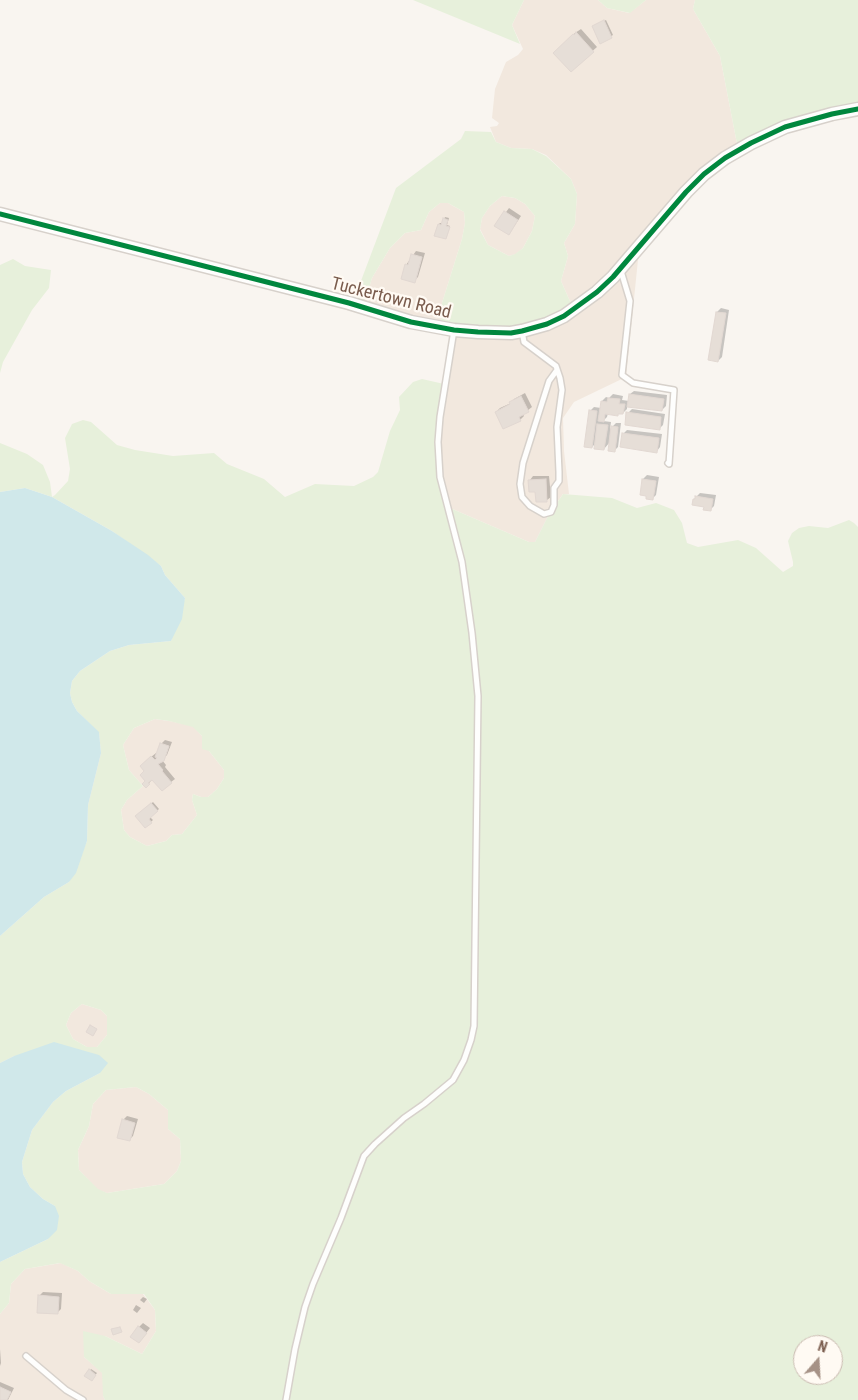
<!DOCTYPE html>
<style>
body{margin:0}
#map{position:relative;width:858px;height:1400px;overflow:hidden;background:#f9f5f0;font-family:"Roboto Condensed",sans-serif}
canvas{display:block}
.north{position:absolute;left:793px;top:1335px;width:50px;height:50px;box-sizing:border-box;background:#fffaf3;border:1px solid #cabbb1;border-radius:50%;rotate:19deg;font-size:14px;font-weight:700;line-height:20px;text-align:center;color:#7a5c4d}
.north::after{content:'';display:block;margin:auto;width:18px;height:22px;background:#a69286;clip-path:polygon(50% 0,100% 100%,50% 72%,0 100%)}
</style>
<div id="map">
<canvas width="858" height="1400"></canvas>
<div class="north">N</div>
</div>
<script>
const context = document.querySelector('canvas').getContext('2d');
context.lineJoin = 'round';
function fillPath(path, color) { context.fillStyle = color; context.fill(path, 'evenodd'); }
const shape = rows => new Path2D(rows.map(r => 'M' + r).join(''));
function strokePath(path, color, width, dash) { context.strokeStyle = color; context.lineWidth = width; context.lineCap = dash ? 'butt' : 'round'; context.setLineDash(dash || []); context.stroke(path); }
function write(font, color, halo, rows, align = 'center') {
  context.font = font + ' "Roboto Condensed",sans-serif'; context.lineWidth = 4.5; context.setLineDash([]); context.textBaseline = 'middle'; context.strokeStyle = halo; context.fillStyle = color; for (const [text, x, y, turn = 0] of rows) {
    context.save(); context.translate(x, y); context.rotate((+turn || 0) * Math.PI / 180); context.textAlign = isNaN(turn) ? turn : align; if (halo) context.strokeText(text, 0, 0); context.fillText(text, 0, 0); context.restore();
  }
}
fillPath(shape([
 [524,0,598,0,607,8,629,13,646,0,695,0,693,9,720,56,738,149,721,159,639,250,626,377,574,402,563,418,564,451,569,494,563,494,548,516,535,542,529,542,450,508,441,473,438,436,455,329,573,308,561,281,568,256,564,243,575,224,577,194,571,179,546,155,532,149,511,148,496,142,490,127,497,126,499,123,492,118,495,89,506,62,518,55,523,49,512,25],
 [502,196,515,198,525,204,535,216,532,231,523,248,516,254,509,256,488,245,480,229,482,218,490,206],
 [440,203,448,203,464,212,465,223,462,239,442,303,441,325,364,305,372,278,390,248,405,233,421,230,429,212],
 [155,719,169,721,193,726,202,736,209,751,224,770,224,778,217,789,208,797,201,797,193,794,192,800,197,815,182,834,172,835,166,841,147,846,130,837,124,830,121,810,127,800,143,786,129,770,123,745,134,728],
 [82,1004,101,1010,107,1016,107,1035,97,1047,87,1047,73,1039,66,1025,71,1013],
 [136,1087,149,1094,168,1110,168,1129,180,1139,181,1161,177,1171,164,1184,107,1193,98,1190,79,1170,78,1150,89,1126,93,1104,106,1090],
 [61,1263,78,1271,89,1281,111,1294,143,1294,155,1310,156,1331,142,1354,105,1336,84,1357,103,1373,103,1396,105,1400,0,1400,0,1314,9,1303,11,1284,25,1269]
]), '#f2e8de');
fillPath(shape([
 [413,0,524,0,512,25,520,44],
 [598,0,646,0,630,13,607,8],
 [695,0,858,0,858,107,738,149,720,56,693,9],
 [465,131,491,132,496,142,511,148,532,149,546,156,571,179,577,194,575,224,564,243,568,256,561,281,573,308,527,329,441,325,442,303,462,239,465,223,464,212,448,203,440,203,429,212,421,230,405,233,390,248,372,278,364,305,353,302,396,188,461,139],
 [502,196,515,198,525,204,535,216,532,231,523,248,515,254,509,256,488,245,480,230,482,218,490,206],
 [13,259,25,266,51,270,49,288,32,310,3,362,0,373,0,265],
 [422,379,444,384,438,436,441,473,450,508,529,542,535,542,548,516,563,494,612,498,637,508,656,503,674,510,682,523,687,543,698,547,738,540,756,548,783,572,793,566,793,562,788,541,792,533,799,528,809,526,828,528,849,520,854,523,858,527,858,1400,105,1400,103,1396,102,1373,84,1357,83,1331,105,1336,142,1354,156,1331,155,1310,144,1294,111,1294,89,1281,78,1271,60,1263,25,1269,11,1284,9,1303,0,1314,0,1262,48,1239,55,1206,43,1199,30,1187,23,1174,22,1162,32,1130,53,1102,66,1091,100,1073,14,1056,0,1063,0,936,44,897,69,882,87,841,88,805,101,753,99,733,77,711,72,702,70,693,72,681,80,671,110,651,129,645,171,641,185,598,165,575,161,566,112,531,52,497,25,488,0,492,0,443,27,454,43,465,50,482,52,497,55,495,68,481,70,469,65,438,72,424,83,420,91,422,117,445,135,450,173,456,214,453,227,464,264,479,285,497,315,484,354,486,373,477,378,472,390,431,400,410,399,397,413,382],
 [155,719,169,721,193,727,202,736,202,749,209,751,224,770,224,778,217,789,208,797,201,797,193,794,192,800,197,815,182,834,172,835,166,841,147,846,130,837,124,830,121,810,127,800,143,786,129,770,123,745,134,728],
 [82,1004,101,1010,107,1016,107,1035,97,1047,87,1047,73,1039,66,1025,71,1013],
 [136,1087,149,1094,168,1110,168,1129,180,1139,181,1161,177,1171,164,1184,107,1193,98,1189,79,1170,78,1150,89,1126,93,1104,106,1090],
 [803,1345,833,1345,833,1375,803,1375]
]), '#e7f0db');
fillPath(shape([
 [25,488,52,497,112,531,148,555,161,566,165,575,185,598,182,619,171,641,129,645,110,651,80,671,72,681,70,693,72,702,77,711,99,732,101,753,88,805,87,841,76,873,69,882,44,897,0,936,0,492],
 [54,1042,99,1055,108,1063,100,1073,66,1091,53,1102,32,1130,22,1162,23,1174,30,1187,43,1199,55,1206,59,1216,57,1230,48,1239,0,1262,0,1063,14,1056]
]), '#d0e8ea');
fillPath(shape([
 [606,20,613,35,601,42,595,25],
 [581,29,597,47,571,70,572,35],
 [509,208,521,216,509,234,496,226],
 [445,217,449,218,447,225,450,226,446,238,436,235,439,224,440,223,442,223],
 [416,251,425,253,418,277,414,281,406,265],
 [721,308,729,310,722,357,718,361,717,312],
 [634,391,667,395,666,406,662,410,627,405,627,409,623,413,608,413,607,417,603,421,611,422,610,429,616,423,621,423,618,447,615,450,610,442,604,449,596,443,592,447,590,411,594,407,601,408,602,401,606,397,609,398,613,394,623,396,622,400,629,401,630,394],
 [525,393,532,407,523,414,524,416,520,420,496,412,500,408,511,403,514,399],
 [632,409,665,414,663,425,659,429,628,413],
 [627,430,662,434,660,447,657,451,623,434],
 [647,475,659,477,656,495,652,499,648,495,641,494,643,479],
 [533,476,549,476,551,497,547,500,536,490,530,480],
 [700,493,716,495,714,506,710,510,694,499],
 [165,740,172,742,167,755,162,760,166,765,165,767,175,779,171,782,153,779,146,786,147,781,145,762,156,753,157,755,161,744],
 [153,802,159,809,150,817,153,820,145,827,137,816],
 [127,1116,138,1119,133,1136,129,1140,123,1120],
 [43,1292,62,1293,61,1309,57,1313,39,1296],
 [143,1297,147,1299,144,1303,140,1300],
 [136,1305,141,1308,137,1313,133,1310],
 [143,1323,150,1328,142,1338,139,1327],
 [0,1349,1,1363,0,1366],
 [91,1369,97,1373,93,1378,86,1376],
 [0,1382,14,1388,8,1400,0,1400]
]), '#0003');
const building = shape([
 [604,20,612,38,600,44,592,26,604,20],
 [576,32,594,52,571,72,553,53,573,34,574,35,576,32],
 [504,211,518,220,509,235,494,226,504,211],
 [443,218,448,220,446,226,450,227,446,239,434,236,438,224,441,225,443,218],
 [411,254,422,257,415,283,401,279,405,264,408,265,411,254],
 [716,312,726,313,718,362,708,360,716,312],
 [629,394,664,399,662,411,627,407,629,394],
 [521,396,529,412,519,417,521,421,503,429,495,412,510,404,509,402,521,396],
 [608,398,620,399,619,404,625,404,623,414,618,414,618,416,605,414,604,422,598,421,601,401,607,402,608,398],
 [589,410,597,411,592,448,584,447,589,410],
 [626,412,661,417,660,430,625,425,626,412],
 [597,424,608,425,604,450,594,449,597,424],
 [611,426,618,427,615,452,608,451,611,426],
 [622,433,659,438,657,453,620,447,622,433],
 [546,479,547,502,536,502,535,492,529,492,528,480,546,479],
 [642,479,656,481,653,500,646,499,646,496,640,495,642,479],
 [695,496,713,499,711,511,703,510,704,507,692,505,693,499,695,499,695,496],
 [160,743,169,746,164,761,158,764,163,770,162,771,172,783,162,791,152,780,148,783,150,784,146,788,142,784,145,781,140,775,144,771,140,766,151,756,155,760,157,758,155,757,160,743],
 [151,803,158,811,149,819,152,823,145,828,135,816,151,803],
 [90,1025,97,1029,93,1036,86,1032,90,1025],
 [122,1119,135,1123,130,1141,117,1138,122,1119],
 [38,1295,59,1297,58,1314,37,1313,38,1295],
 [138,1326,147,1333,139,1343,130,1337,138,1326],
 [120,1327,122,1332,113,1335,111,1329,120,1327],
 [89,1369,96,1375,92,1381,84,1376,89,1369],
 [0,1387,11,1392,7,1400,0,1400,0,1387]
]);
fillPath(building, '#e6ded7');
strokePath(building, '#e2d8d2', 1);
const service = shape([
 [621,271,630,301,622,375,633,383,674,390,669,464,668,463],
 [522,331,524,342,556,366,560,378,562,390,557,427,559,472,559,481,554,488,554,505,551,512,544,514,530,506,522,497,520,484,523,463,549,381,557,370],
 [26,1356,66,1390,83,1400],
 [286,1400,295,1349,305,1307,313,1284,341,1218,364,1156,375,1144,404,1118,424,1104,453,1080,464,1060,471,1040,474,1026,478,696,472,633,462,562,440,477,438,442,440,417,454,330]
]);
const tertiary = shape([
 [0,214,349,303,411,322,454,330,478,332,511,333,522,331,547,324,564,316,597,292,613,277,686,192,704,174,725,158,751,143,785,127,832,114,858,109]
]);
strokePath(service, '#d7d1cb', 8);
strokePath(tertiary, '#d7d1cb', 15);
strokePath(service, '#fefefd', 5);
strokePath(tertiary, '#fefefd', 12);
strokePath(shape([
 [0,214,349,303,411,322,454,330,478,332,511,333,522,331,547,324,564,316,597,292,613,277,686,192,704,174,725,158,751,143,785,127,832,114,858,109]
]), '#00873e', 5);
write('18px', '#7a5c4d', '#fffaf3', [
 ["Tuckertown Road",391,299,14]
]);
</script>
